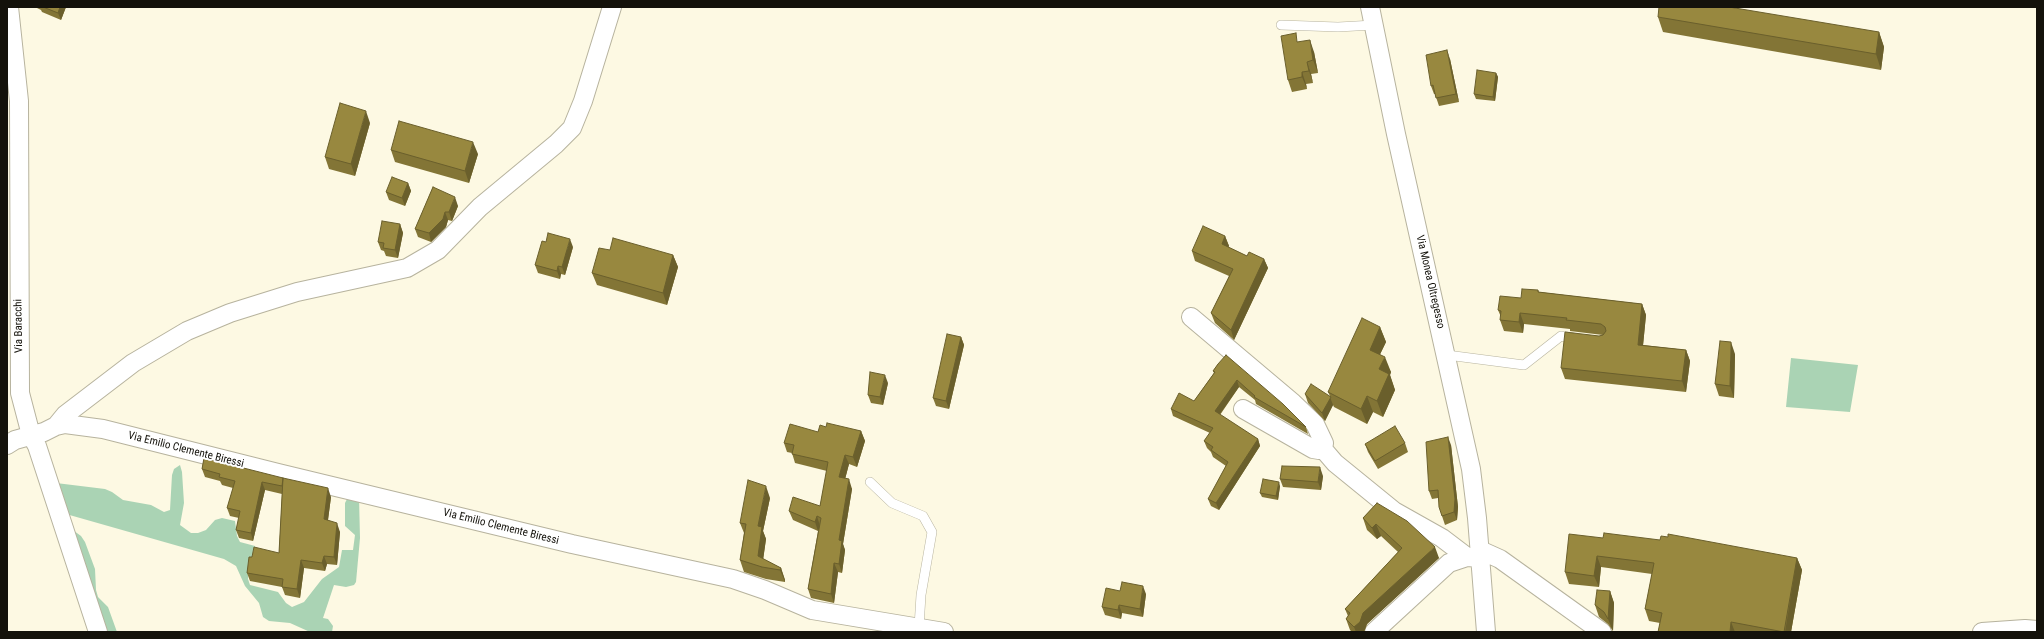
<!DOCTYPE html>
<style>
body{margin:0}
#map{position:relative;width:2044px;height:639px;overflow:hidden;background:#fdf9e3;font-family:"Roboto Condensed",sans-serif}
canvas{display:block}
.frame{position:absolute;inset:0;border:8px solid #14120b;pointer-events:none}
</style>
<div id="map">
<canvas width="2044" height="639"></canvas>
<div class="frame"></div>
</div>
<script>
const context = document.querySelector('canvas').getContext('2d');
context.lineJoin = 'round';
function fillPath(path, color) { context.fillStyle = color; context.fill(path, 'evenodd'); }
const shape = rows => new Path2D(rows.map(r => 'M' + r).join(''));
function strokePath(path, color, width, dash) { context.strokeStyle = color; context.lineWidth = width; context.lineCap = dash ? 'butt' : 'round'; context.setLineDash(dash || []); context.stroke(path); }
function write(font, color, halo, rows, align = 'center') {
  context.font = font + ' "Roboto Condensed",sans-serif'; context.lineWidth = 4; context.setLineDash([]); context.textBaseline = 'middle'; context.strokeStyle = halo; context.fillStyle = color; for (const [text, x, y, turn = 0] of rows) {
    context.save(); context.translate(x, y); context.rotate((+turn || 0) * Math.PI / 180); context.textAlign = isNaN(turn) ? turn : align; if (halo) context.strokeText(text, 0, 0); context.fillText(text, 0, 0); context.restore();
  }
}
fillPath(shape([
 [1791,358,1858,365,1850,412,1786,407],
 [180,465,182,472,184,503,180,525,191,533,198,533,206,530,215,520,222,518,235,521,237,536,240,542,255,546,248,572,248,579,250,585,278,592,286,603,292,607,304,602,322,579,339,567,342,550,353,550,355,535,345,526,345,503,347,499,359,496,360,538,356,582,354,585,346,587,334,585,323,618,328,619,333,626,332,632,310,632,290,623,269,621,263,617,259,603,245,586,236,566,224,559,66,514,56,483,105,489,112,492,123,500,151,505,164,512,170,510,172,475,174,469],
 [70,528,81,536,85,542,95,569,96,590,98,597,108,607,117,632,101,632]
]), '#aad3b4');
const lane = shape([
 [1281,25,1338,27,1374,25],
 [1447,355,1524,365,1561,336,1575,338],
 [870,482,892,503,923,516,932,532,921,595,919,627]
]);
const street = shape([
 [9,7,19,101,20,393,31,435,37,446,98,632],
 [1370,7,1396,134,1471,469,1477,518,1486,632],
 [1191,317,1293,403,1315,424,1324,443,1323,449,1335,463,1394,511,1442,538,1467,557,1480,558],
 [1243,409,1313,449,1319,450,1323,449],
 [56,426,65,424,103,429,278,473,572,544,733,579,765,590,812,610,944,632],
 [7,445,15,440,44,432,56,426,65,415,133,363,187,331,230,313,297,292,407,268,438,250,480,207,556,144,572,128,583,101,612,7],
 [1480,550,1500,559,1602,632],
 [1374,632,1449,563,1467,557],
 [1982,632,2025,629,2037,630]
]);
strokePath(lane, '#b7b39e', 10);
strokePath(street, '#b7b39e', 20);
strokePath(lane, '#fff', 9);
strokePath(street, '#fff', 18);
fillPath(shape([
 [36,7,66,7,61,20,42,12,41,10,37,8],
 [1658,17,1879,32,1884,47,1881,70,1663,32],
 [1299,42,1314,52,1318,73,1311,74,1313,83,1306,84,1307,89,1292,92,1288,80],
 [1450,59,1459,102,1439,106,1435,94,1434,94,1431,86],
 [1496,73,1498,77,1495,101,1476,99,1474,94],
 [370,123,355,176,329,169,325,157],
 [391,150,478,154,469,183,395,162],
 [408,183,411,191,405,206,389,200,386,192],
 [433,187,458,206,452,221,448,220,446,227,431,242,418,237,415,229],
 [400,224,403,233,398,258,386,256,384,251,381,250,378,242],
 [1225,236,1229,246,1228,247,1247,256,1264,259,1268,268,1234,340,1215,323,1211,313,1229,276,1195,261,1192,251],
 [573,247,565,275,561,274,560,279,538,273,535,265],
 [610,250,673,255,678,267,667,305,597,285,592,273],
 [1538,290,1539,292,1642,304,1646,315,1643,345,1686,350,1690,361,1686,392,1565,379,1561,368,1599,336,1603,335,1570,331,1570,329,1524,324,1523,333,1504,331,1500,320,1501,317,1498,310],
 [1380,327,1386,342,1380,354,1391,372,1390,375,1395,390,1383,417,1373,412,1367,424,1334,407,1333,405,1325,421,1308,403,1305,394,1330,396,1328,392],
 [961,337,964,345,949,409,936,406,933,398],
 [1735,354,1734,398,1719,396,1715,384],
 [1218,364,1306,427,1308,434,1256,404,1255,400,1239,387,1220,415,1258,439,1260,446,1219,510,1211,506,1208,499,1226,466,1213,457,1211,452,1207,448,1204,441,1210,433,1173,416,1171,409,1194,401,1214,373,1213,371],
 [888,383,883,405,871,403,868,395],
 [826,427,861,431,865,441,857,467,849,464,845,479,852,489,843,544,845,550,842,573,838,572,834,603,811,598,808,589,818,531,793,520,789,511,820,506,827,471,795,463,792,453,787,452,784,443,818,432],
 [1405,443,1408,452,1378,469,1368,452,1365,444],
 [1451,445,1458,507,1457,520,1445,525,1442,516,1438,498,1432,499,1429,491],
 [204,458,331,497,328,520,340,532,337,565,327,564,325,571,304,568,300,598,285,595,282,587,250,581,247,573,252,557,279,553,282,494,265,490,253,541,239,538,236,530,239,518,230,516,227,508,233,488,222,485,220,481,205,477,202,469],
 [1323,476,1321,490,1283,487,1280,479],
 [1280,486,1278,500,1262,497,1260,493],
 [770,498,763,531,766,539,763,559,781,568,785,580,785,582,766,579,744,572,740,560,744,533,740,523],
 [1377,503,1439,558,1367,624,1364,632,1352,632,1350,630,1346,619,1348,616,1345,609,1398,552,1381,536,1377,539,1367,530,1363,518],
 [1603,538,1797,558,1802,570,1791,632,1658,632,1660,623,1649,621,1645,609,1652,574,1601,567,1599,587,1569,584,1565,572],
 [1120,591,1146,594,1143,617,1122,613,1121,619,1105,615,1102,607],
 [1610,591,1614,603,1613,631,1608,624,1599,617,1595,605]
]), '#837536');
fillPath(shape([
 [60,7,66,7,61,20,58,13],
 [1879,32,1884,47,1881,70,1876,54],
 [1310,40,1314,52,1318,73,1313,60],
 [1447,50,1450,59,1459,102,1456,94],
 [1307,62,1311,74,1313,83,1309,71],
 [1302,72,1306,84,1307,89,1302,77],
 [1496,73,1498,77,1495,101,1493,97],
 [366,111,370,123,355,176,351,164],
 [473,142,478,154,469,183,465,171],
 [408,183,411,191,405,206,402,198],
 [455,197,458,206,452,221,449,212],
 [445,212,448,220,446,227,431,242,429,233],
 [400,224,403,233,398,258,395,250],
 [1225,236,1229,246,1225,254,1222,244],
 [570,239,573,247,565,275,562,267],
 [673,255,678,267,667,305,663,293],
 [1264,259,1268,268,1234,340,1231,330],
 [558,266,561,274,560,279,557,271],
 [1642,304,1646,315,1642,356,1638,345],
 [1520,313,1524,324,1523,333,1519,322],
 [1380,327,1386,342,1375,365,1370,350],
 [961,337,964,345,949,409,946,401],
 [1731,342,1735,354,1734,398,1730,386],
 [1686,350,1690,361,1686,392,1682,381],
 [1385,357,1391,372,1390,375,1395,390,1383,417,1377,401,1379,369],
 [885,375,888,383,883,405,880,397],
 [1237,380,1239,387,1217,418,1215,411],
 [1367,396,1373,412,1367,424,1361,409],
 [1330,397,1333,405,1325,421,1322,413],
 [861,431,865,441,857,467,853,457],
 [1448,437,1451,445,1458,507,1457,520,1454,512],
 [1258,439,1260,446,1219,510,1216,503],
 [845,455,849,464,843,487,839,477],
 [1320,467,1323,476,1321,490,1318,482],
 [849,479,852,489,843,544,845,550,842,573,839,564,839,540],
 [262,482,265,490,253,541,251,533],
 [1279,482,1280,486,1278,500,1276,496],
 [766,486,770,498,763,531,766,539,762,568,758,556,758,526],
 [328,488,331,497,327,527,324,519],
 [817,516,820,526,818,531,815,522],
 [337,523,340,532,337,565,334,557],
 [1376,524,1381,536,1377,539,1372,528],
 [1435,547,1439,558,1367,624,1364,632,1356,632,1354,627,1363,613],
 [324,556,327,564,325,571,322,563],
 [1597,556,1601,567,1599,587,1594,576],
 [1797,558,1802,570,1791,632,1785,632],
 [301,560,304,568,300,598,297,589],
 [834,563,838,572,834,603,831,594],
 [781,568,785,580,785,582,780,570],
 [1143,586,1146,594,1143,617,1140,609],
 [1610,591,1614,603,1613,631,1608,619],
 [1119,605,1122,613,1121,619,1118,610],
 [1731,622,1735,632,1730,632]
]), '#6a5f2c');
const building = shape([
 [43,7,60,7,58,13,43,7],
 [1659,7,1729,7,1879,32,1876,54,1658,17,1659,7],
 [1296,33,1297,42,1310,40,1313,60,1307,62,1309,71,1302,72,1302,77,1288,80,1281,36,1296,33],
 [1447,50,1456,94,1436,98,1433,85,1431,86,1426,55,1447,50],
 [1477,70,1496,73,1493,97,1474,94,1477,70],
 [340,103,366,111,351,164,325,157,340,103],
 [399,121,473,142,465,171,391,150,399,121],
 [392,177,408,183,402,198,386,192,392,177],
 [433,187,455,197,449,212,445,212,443,219,429,233,415,229,433,187],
 [382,221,400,224,395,250,383,248,384,243,378,242,382,221],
 [1203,226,1225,236,1222,244,1247,256,1249,252,1264,259,1231,330,1211,313,1233,269,1192,251,1203,226],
 [548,233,570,239,562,267,558,266,557,271,535,265,542,241,546,242,548,233],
 [613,238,673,255,663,293,592,273,599,248,610,250,613,238],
 [1522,289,1538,290,1538,292,1642,304,1638,345,1686,350,1682,381,1561,368,1565,332,1599,336,1603,335,1606,331,1605,327,1601,324,1566,320,1567,318,1520,313,1519,322,1500,320,1501,311,1498,310,1500,296,1521,298,1522,289],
 [1362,318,1380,327,1370,350,1385,357,1379,369,1389,374,1377,401,1367,396,1361,409,1328,392,1362,318],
 [947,334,961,337,946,401,933,398,947,334],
 [1720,341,1731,342,1730,386,1715,384,1720,341],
 [1226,355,1283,404,1306,427,1254,397,1255,396,1237,380,1215,411,1258,439,1216,503,1208,499,1228,462,1211,450,1213,447,1204,441,1213,428,1171,409,1179,393,1194,401,1215,372,1213,371,1218,364,1226,355],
 [870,372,885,375,880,397,868,395,870,372],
 [1311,384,1331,397,1322,413,1305,394,1311,384],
 [827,423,861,431,853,457,845,455,839,477,849,479,839,540,842,541,839,564,834,563,831,594,808,589,821,518,817,516,815,522,789,511,793,497,820,506,828,462,792,454,794,445,784,443,790,424,818,432,820,425,826,427,827,423],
 [1395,426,1405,443,1375,461,1365,444,1395,426],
 [1448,437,1455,499,1454,512,1442,516,1439,507,1438,490,1429,491,1426,442,1448,437],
 [204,458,283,478,282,486,262,482,251,533,236,530,240,511,227,508,235,481,219,477,220,474,202,469,204,458],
 [1282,466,1320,467,1318,482,1280,479,1282,466],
 [283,478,328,488,324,519,337,523,334,557,324,556,322,563,301,560,297,589,282,587,283,579,247,573,249,557,252,557,254,547,279,553,283,478],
 [1263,479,1279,482,1276,496,1260,493,1263,479],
 [748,480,766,486,758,526,762,527,758,556,781,568,780,570,762,567,740,560,746,524,740,523,748,480],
 [1377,503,1407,521,1435,547,1363,613,1360,622,1354,627,1346,619,1350,613,1345,609,1402,548,1376,524,1372,528,1363,518,1377,503],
 [1604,533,1660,540,1661,536,1668,537,1668,534,1797,558,1784,632,1731,622,1730,632,1658,632,1662,613,1645,609,1654,563,1597,556,1594,576,1565,572,1569,534,1603,538,1604,533],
 [1122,582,1143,586,1140,609,1119,605,1118,610,1102,607,1106,588,1120,591,1122,582],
 [1597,590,1610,591,1608,619,1604,612,1595,605,1597,590]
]);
fillPath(building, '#98883f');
strokePath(building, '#6a5f2c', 1);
write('11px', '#14120b', '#fff', [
 ["Via Monea Oltregesso",1430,282,77],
 ["Via Baracchi",19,326,-91],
 ["Via Emilio Clemente Biressi",186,450,14],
 ["Via Emilio Clemente Biressi",501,527,14]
]);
</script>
